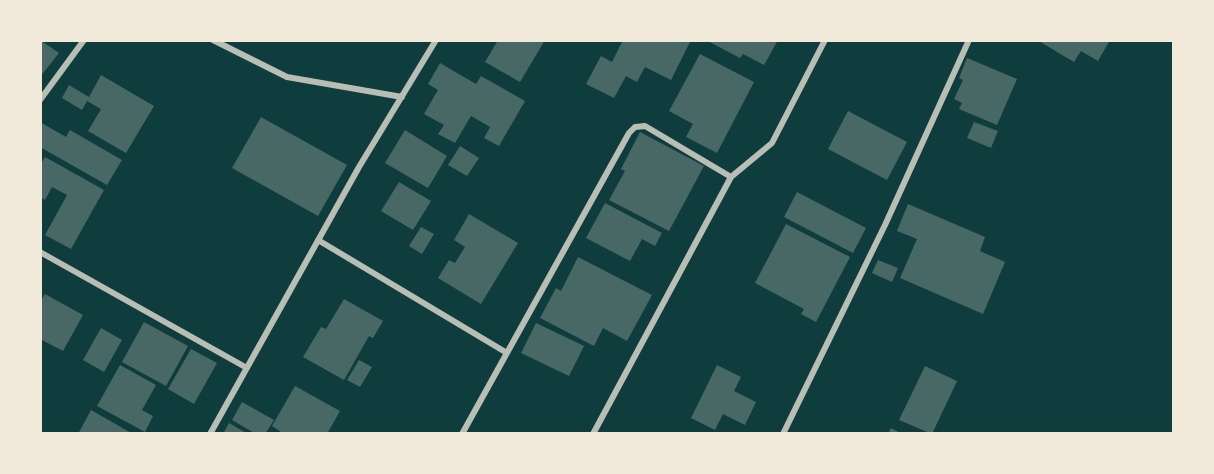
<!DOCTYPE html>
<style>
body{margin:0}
#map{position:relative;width:1214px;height:474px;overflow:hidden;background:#0f3d3e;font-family:Lato,sans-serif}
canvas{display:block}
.frame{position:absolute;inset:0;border:42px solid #f1e9da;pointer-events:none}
</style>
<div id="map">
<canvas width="1214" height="474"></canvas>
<div class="frame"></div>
</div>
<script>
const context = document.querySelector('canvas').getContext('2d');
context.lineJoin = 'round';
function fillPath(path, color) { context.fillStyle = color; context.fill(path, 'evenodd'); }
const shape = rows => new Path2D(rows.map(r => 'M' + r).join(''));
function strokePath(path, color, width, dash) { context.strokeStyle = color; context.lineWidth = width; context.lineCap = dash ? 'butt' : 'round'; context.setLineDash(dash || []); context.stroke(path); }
fillPath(shape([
 [40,40,59,53,40,77],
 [498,40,545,40,520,82,485,62],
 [623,40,691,40,671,80,645,67,637,82,626,76,614,98,586,84,601,56,612,62],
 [706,40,778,40,764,65,743,54,740,58],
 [1037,40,1110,40,1098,61,1081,51,1074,62],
 [700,54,754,82,717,153,686,137,693,124,669,111],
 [967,58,1017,79,997,125,959,109,962,103,954,99,963,80,959,78],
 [440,63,476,84,481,76,525,101,499,146,484,138,490,127,471,116,455,143,438,134,444,125,424,114,438,90,428,84],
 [101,75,154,106,126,153,88,131,101,109,87,101,82,110,62,98,69,85,89,97],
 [848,111,907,142,887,180,828,149],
 [261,117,347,165,318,216,232,168],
 [40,122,66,137,70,130,122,160,107,185,40,147],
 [974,122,998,131,991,148,967,138],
 [405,130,447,156,428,188,385,163],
 [640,132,704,166,669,231,609,200,625,171,621,169],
 [460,146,479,158,467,176,448,165],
 [45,157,104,190,71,249,45,235,67,195,52,187,45,200,40,197,40,165],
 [399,182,431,201,413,230,381,211],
 [797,192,866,228,853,253,784,217],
 [605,203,662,233,655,246,642,239,630,261,586,238],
 [908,204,985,237,980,251,1005,262,983,314,900,278,917,239,897,231],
 [469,214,518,243,481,304,438,278,449,260,455,263,465,247,454,240],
 [786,224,850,257,816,322,801,314,804,309,755,283],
 [421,227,434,234,422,254,409,246],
 [578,257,652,295,627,341,603,328,594,346,540,318,556,288,561,291],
 [878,260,898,268,892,282,872,273],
 [45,294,83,315,63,351,40,339,40,302],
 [344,299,383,321,373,338,369,336,344,380,303,357,321,327,326,329],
 [144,322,188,346,166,386,122,362],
 [536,323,584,346,569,376,521,353],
 [101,328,122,340,104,372,83,360],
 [191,349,217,363,194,404,168,389],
 [359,360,372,367,360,387,347,380],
 [120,365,156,385,142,410,153,416,145,432,97,406],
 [717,365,741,377,734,391,756,402,745,425,723,414,715,430,691,418],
 [925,366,957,381,932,434,899,420],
 [295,386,340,411,327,434,284,434,272,426],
 [242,402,274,420,265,434,256,434,232,420],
 [91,410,133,434,78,434],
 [229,423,248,434,223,434],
 [891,428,902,434,888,434]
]), '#486865');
strokePath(shape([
 [213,40,287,77,402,97],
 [40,100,84,40],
 [318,240,507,353],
 [40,252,247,368],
 [210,434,359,167,436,40],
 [462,434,629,133,635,127,645,126,731,177],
 [593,434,731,177,772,143,825,40],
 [783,434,885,225,969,40]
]), '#b8beb3', 6);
</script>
